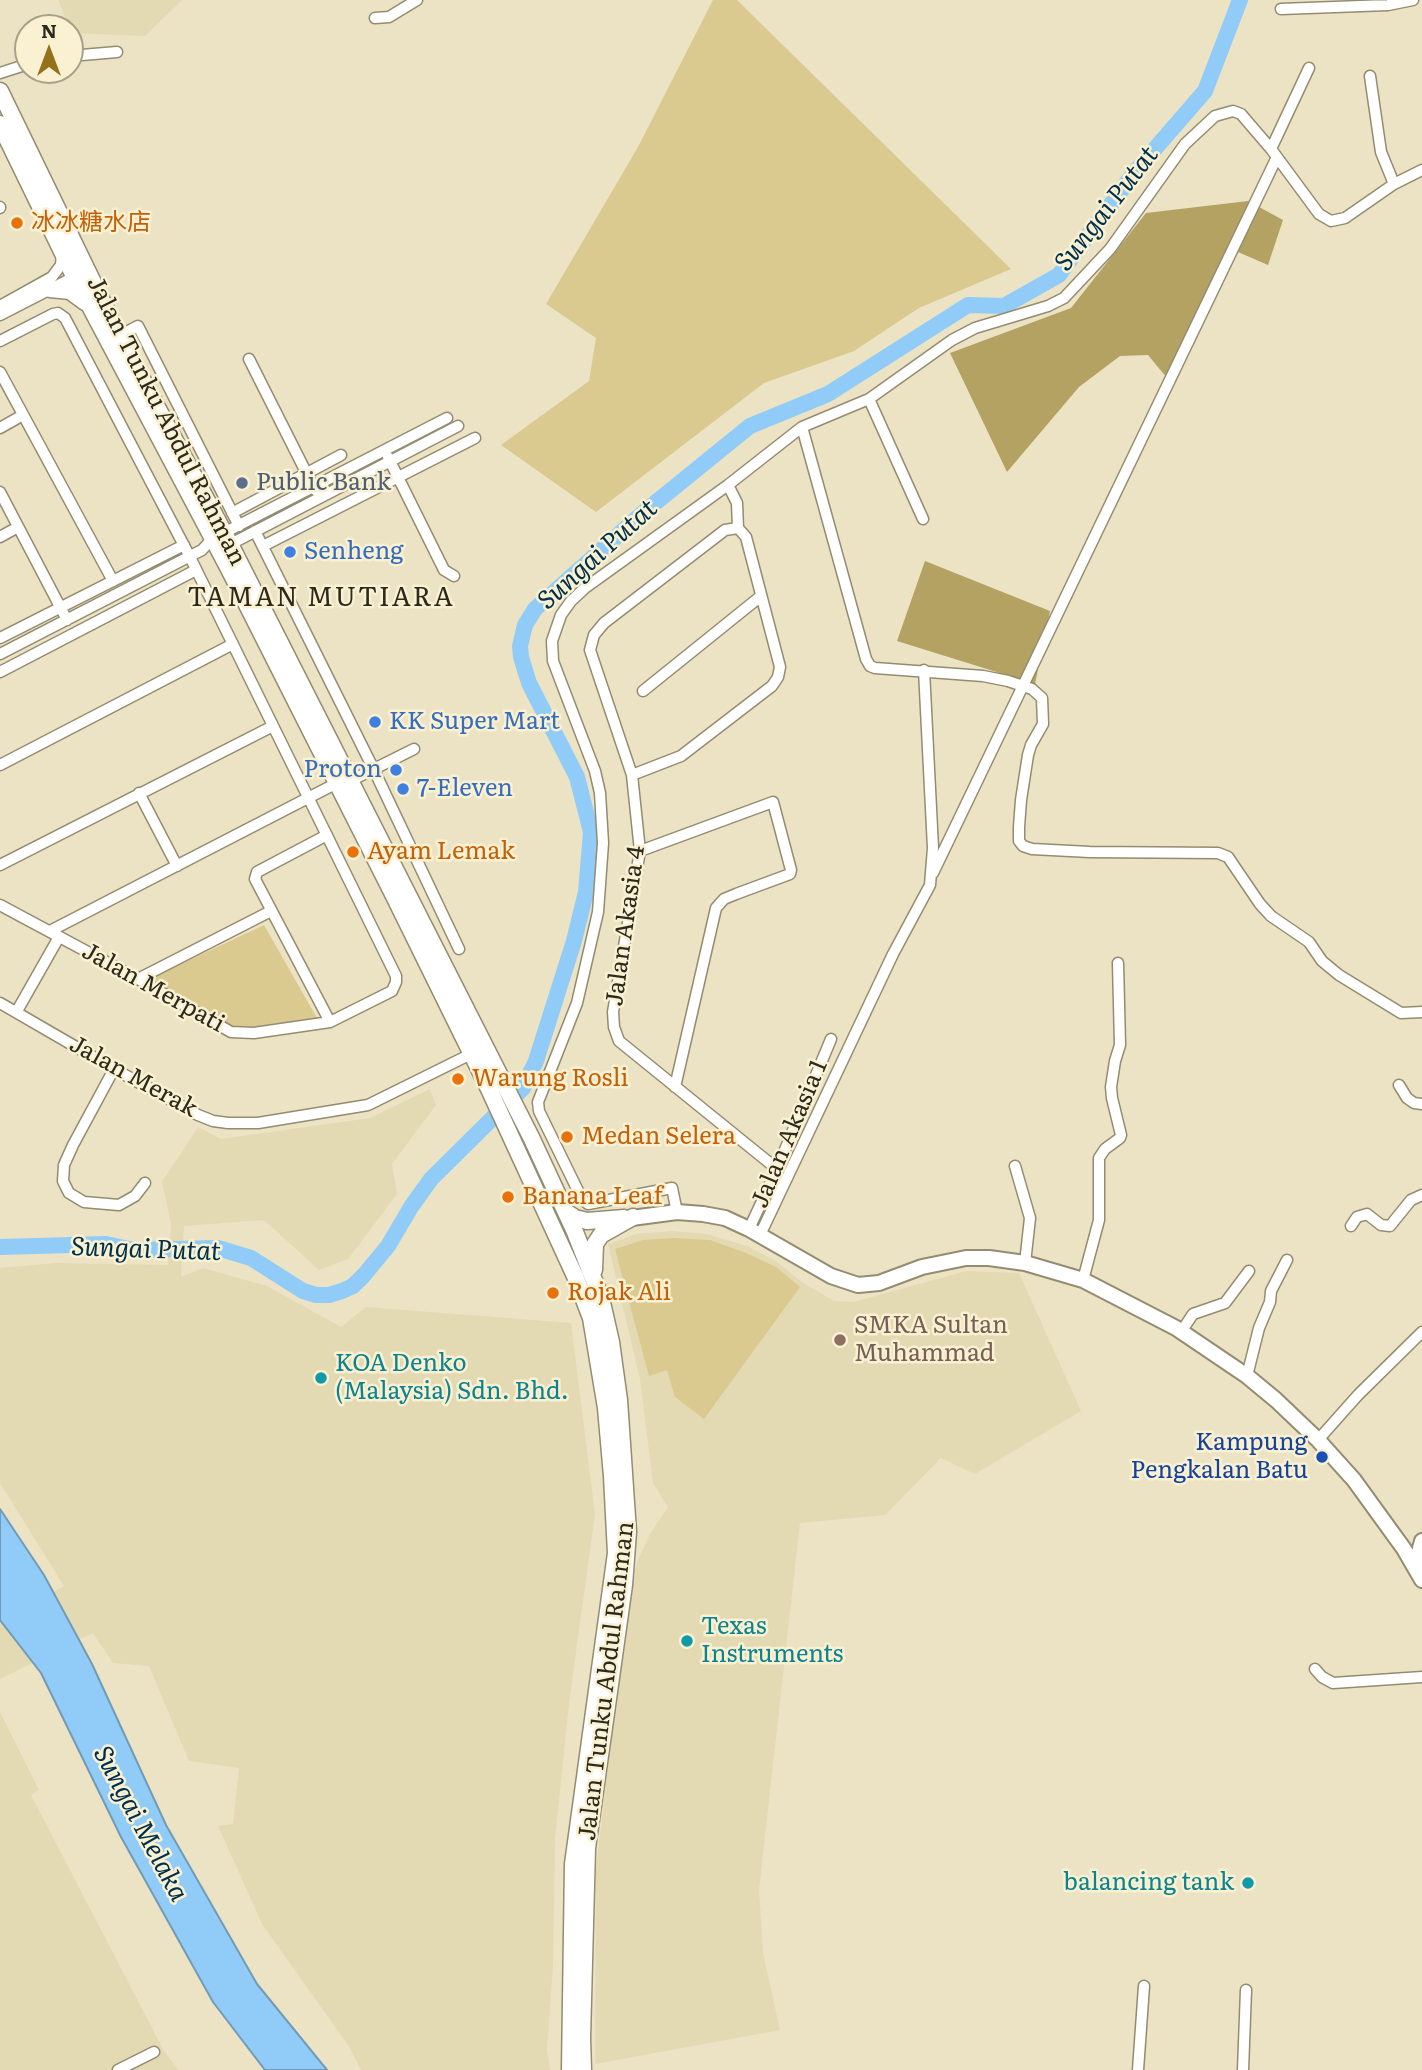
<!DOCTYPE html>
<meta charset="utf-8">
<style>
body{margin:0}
#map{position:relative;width:1422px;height:2070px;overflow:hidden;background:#ece3c5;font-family:Literata,serif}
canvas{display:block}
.north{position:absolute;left:14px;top:14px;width:70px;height:70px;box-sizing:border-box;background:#f9f1d2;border:2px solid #a7a18a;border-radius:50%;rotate:0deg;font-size:19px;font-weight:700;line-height:28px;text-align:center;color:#2c291d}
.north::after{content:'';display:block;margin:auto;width:24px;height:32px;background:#947018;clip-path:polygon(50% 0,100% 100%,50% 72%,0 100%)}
</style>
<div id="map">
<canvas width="1422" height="2070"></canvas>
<div class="north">N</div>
</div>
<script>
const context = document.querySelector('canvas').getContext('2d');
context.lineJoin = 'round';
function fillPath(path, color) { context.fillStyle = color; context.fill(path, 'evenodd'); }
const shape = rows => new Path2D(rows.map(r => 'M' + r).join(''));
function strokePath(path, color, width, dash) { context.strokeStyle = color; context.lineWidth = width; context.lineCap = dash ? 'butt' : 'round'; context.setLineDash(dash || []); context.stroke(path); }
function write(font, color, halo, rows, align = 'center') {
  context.font = font + ' Literata,"Noto Sans SC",serif'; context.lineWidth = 5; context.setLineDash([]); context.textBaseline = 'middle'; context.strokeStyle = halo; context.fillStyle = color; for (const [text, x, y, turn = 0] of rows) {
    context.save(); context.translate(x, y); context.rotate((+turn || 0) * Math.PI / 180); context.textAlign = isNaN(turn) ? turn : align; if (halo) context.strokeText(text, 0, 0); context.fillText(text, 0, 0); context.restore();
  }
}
fillPath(shape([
 [58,0,182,0,145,36,72,33],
 [430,1089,436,1105,392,1164,397,1194,348,1259,319,1270,264,1220,184,1226,181,1277,203,1268,267,1286,341,1327,366,1307,571,1323,595,1514,569,1703,555,1840,553,1965,547,2050,550,2070,361,2070,348,2045,262,1924,218,1826,233,1824,239,1768,189,1761,149,1666,113,1663,93,1633,0,1679,0,1622,64,1586,0,1483,0,1268,56,1263,168,1265,171,1223,162,1182,198,1127,221,1139,370,1118],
 [672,1231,707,1234,747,1246,776,1261,803,1283,834,1301,854,1302,966,1271,1019,1273,1081,1411,975,1474,941,1458,885,1515,800,1523,759,1890,763,1953,780,2030,595,2064,596,1868,627,1609,637,1562,650,1534,668,1507,653,1483,640,1379,608,1244,636,1234],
 [0,1712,39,1790,31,1795,164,2051,179,2070,0,2070]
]), '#e3d9b3');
fillPath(shape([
 [713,0,737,0,1011,269,919,308,854,351,764,383,596,512,501,445,589,381,596,338,546,304,638,147],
 [264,925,317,1018,303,1025,228,1028,147,980],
 [673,1238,710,1240,746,1253,776,1267,800,1287,704,1419,675,1397,667,1370,649,1376,615,1249,643,1240]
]), '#daca90');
fillPath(shape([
 [1248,201,1283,220,1268,265,1231,249,1172,384,1148,355,1120,356,1079,387,1007,472,950,353,1071,308,1146,213],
 [925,561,1050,611,1035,684,897,641]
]), '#b3a262');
const water = shape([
 [0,1509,44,1575,92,1664,166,1825,257,1984,327,2070,265,2070,213,2002,121,1837,41,1673,0,1620,0,1509]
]);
fillPath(water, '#90ccf7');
strokePath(water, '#729bb6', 2);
strokePath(shape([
 [0,1247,106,1244,134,1250,218,1248,251,1258,303,1291,316,1295,329,1295,342,1291,353,1286,364,1275,388,1246,411,1207,431,1179,523,1088,536,1061,574,941,586,892,591,832,577,777,529,683,521,657,520,646,525,625,535,609,644,512,750,426,828,394,968,305,1004,306,1059,275,1134,173,1205,91,1240,0]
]), '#90ccf7', 16);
const street = shape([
 [1281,9,1388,5,1413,0],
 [375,18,389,17,417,0],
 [70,56,117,52],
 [0,73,28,64],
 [1370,76,1381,152,1394,184],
 [1271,149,1309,68],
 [0,207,0,208],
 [0,306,52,277,61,265,62,253],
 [0,315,78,275],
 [119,336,138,326,239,526],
 [0,341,53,314,58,313,65,318,190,557,396,976,396,982,392,991,330,1022,254,1033,231,1032,138,979,0,905],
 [249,359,315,490],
 [0,372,113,581],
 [869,399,923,519],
 [802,427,866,659,870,666,875,668,983,676,1008,681,1032,689,1042,698,1043,724,1031,745,1028,755,1021,800,1019,827,1019,841,1023,846,1032,849,1090,852,1218,853,1228,857,1260,904,1271,916,1309,942,1322,961,1339,975,1401,1013,1422,1012],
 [0,428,23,415],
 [388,457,444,570,454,576],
 [728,485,737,503,738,528],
 [0,492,67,620],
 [232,513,341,455],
 [738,528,725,530,604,623,594,635,590,650,632,775,640,851,613,1012,614,1027,619,1041,777,1169],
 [255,531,374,770,459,949],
 [0,537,18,527],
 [263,546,475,438],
 [225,547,458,426],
 [0,638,184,545],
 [0,654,202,550,212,539,447,418],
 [0,672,196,570],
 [643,691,761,596],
 [0,765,233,644],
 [632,775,681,756,772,686,778,677,780,667,746,537,738,528],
 [350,781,414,749],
 [139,793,177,866],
 [327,835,257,872,255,879,330,1022],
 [640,851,773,802,791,870,790,874,736,894,724,899,716,908,675,1087],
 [0,865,273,726],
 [933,873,1277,157],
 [50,931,337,783],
 [138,979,271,911],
 [0,1003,114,1069,198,1115,213,1121,228,1123,258,1123,368,1105,471,1054],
 [17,1011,59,937],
 [114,1069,73,1145,64,1165,63,1181,69,1193,84,1202,119,1205,135,1196,145,1183],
 [1399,1085,1407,1098,1414,1103,1422,1104],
 [1015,1166,1030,1218,1025,1263],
 [677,1212,672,1188,588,1204,582,1199,539,1111,538,1102,577,1003,598,912,603,843,600,793,595,771,553,661,552,641,561,615,571,601,585,588,728,485,802,427,869,399,952,340,975,328,1048,306,1064,298,1110,249,1185,144,1215,116,1233,111,1241,114,1271,149,1319,214,1331,221,1345,218,1394,184,1422,170],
 [1351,1226,1357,1217,1367,1214,1381,1225,1390,1226,1411,1200,1422,1195],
 [749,1229,777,1169,831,1039],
 [760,1235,893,954,930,885,933,848,924,670],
 [1083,1280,1099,1220,1099,1158,1105,1149,1120,1138,1121,1135,1112,1098,1111,1087,1115,1061,1120,1045,1118,963],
 [1181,1332,1193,1314,1225,1303,1249,1271],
 [1247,1376,1259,1328,1270,1302,1271,1291,1287,1260],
 [1318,1440,1358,1395,1422,1332],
 [1315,1669,1322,1677,1333,1683,1422,1677],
 [118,2070,154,2052],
 [1138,2070,1144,1986],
 [1243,2070,1246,1990]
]);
const secondary = shape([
 [624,1219,677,1212,703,1214,725,1218,749,1229,831,1276,858,1285,879,1283,922,1267,966,1258,989,1258,1025,1263,1083,1280,1176,1328,1247,1376,1276,1400,1318,1440,1354,1480,1404,1549,1422,1580],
 [1420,1571,1419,1552,1422,1541]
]);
const primary = shape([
 [0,91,119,336,230,544,531,1137,575,1232,601,1298,611,1342,619,1400,628,1532,624,1585,587,1848,582,2038,583,2070],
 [0,124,74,276,229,569,395,898,489,1089,575,1276,591,1318,606,1408,612,1476,616,1553,573,1864,570,2070],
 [50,289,70,291,85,302],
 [566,1212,575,1218,587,1221,624,1218],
 [594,1270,595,1244,601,1235,633,1217]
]);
strokePath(street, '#948c70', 13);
strokePath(secondary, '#948c70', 18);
strokePath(primary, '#948c70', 19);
strokePath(street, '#fff', 10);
strokePath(secondary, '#fff', 14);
strokePath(primary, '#fff', 16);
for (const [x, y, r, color] of [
 [17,223,7,"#e8710a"],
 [242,483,7,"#5c6f8a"],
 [290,552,7,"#3f7fe0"],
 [375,722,7,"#3f7fe0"],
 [396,770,7,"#3f7fe0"],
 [403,789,7,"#3f7fe0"],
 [353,852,7,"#e8710a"],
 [458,1079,7,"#e8710a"],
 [567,1137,7,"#e8710a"],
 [508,1197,7,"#e8710a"],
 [553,1293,7,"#e8710a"],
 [840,1340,7,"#8d6e63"],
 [321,1378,7,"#0f9aa8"],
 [1322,1457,7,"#1a4fb4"],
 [687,1641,7,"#0f9aa8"],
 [1248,1883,7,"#0f9aa8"]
]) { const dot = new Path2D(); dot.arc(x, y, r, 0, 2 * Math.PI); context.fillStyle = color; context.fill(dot); strokePath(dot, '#f9f1d2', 2.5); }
write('24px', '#c56008', '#f9f1d2', [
 ["冰冰糖水店",31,223],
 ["Ayam Lemak",367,852],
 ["Warung Rosli",472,1079],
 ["Medan Selera",581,1137],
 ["Banana Leaf",522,1197],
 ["Rojak Ali",567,1293]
], 'left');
write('24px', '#2c291d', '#f9f1d2', [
 ["Jalan Tunku Abdul Rahman",166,421,63],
 ["Jalan Akasia 4",626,926,-82],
 ["Jalan Merpati",153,988,29],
 ["Jalan Merak",133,1077,29],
 ["Jalan Akasia 1",790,1134,-67],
 ["Jalan Tunku Abdul Rahman",607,1681,-83]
]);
write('24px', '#4e5e75', '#f9f1d2', [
 ["Public Bank",256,483]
], 'left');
write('24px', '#366cbe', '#f9f1d2', [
 ["Senheng",304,552],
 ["KK Super Mart",389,722],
 ["Proton",382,770,"right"],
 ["7-Eleven",417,789]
], 'left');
write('24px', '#785e54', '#f9f1d2', [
 ["SMKA Sultan",854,1326],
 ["Muhammad",854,1354]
], 'left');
write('24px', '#0d838f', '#f9f1d2', [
 ["KOA Denko",335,1364],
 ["(Malaysia) Sdn. Bhd.",335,1392],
 ["Texas",701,1627],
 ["Instruments",701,1655],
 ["balancing tank",1234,1883,"right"]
], 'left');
write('24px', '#164399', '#f9f1d2', [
 ["Kampung",1308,1443],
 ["Pengkalan Batu",1308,1471]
], 'right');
write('italic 26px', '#002f4b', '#f9f1d2', [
 ["Sungai Putat",1107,209,-52],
 ["Sungai Putat",598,555,-42],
 ["Sungai Putat",146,1250,2],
 ["Sungai Melaka",140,1824,62]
]);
context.letterSpacing = '2px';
write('26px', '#2c291d', '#f9f1d2', [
 ["TAMAN MUTIARA",321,598]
]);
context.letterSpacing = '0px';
</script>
